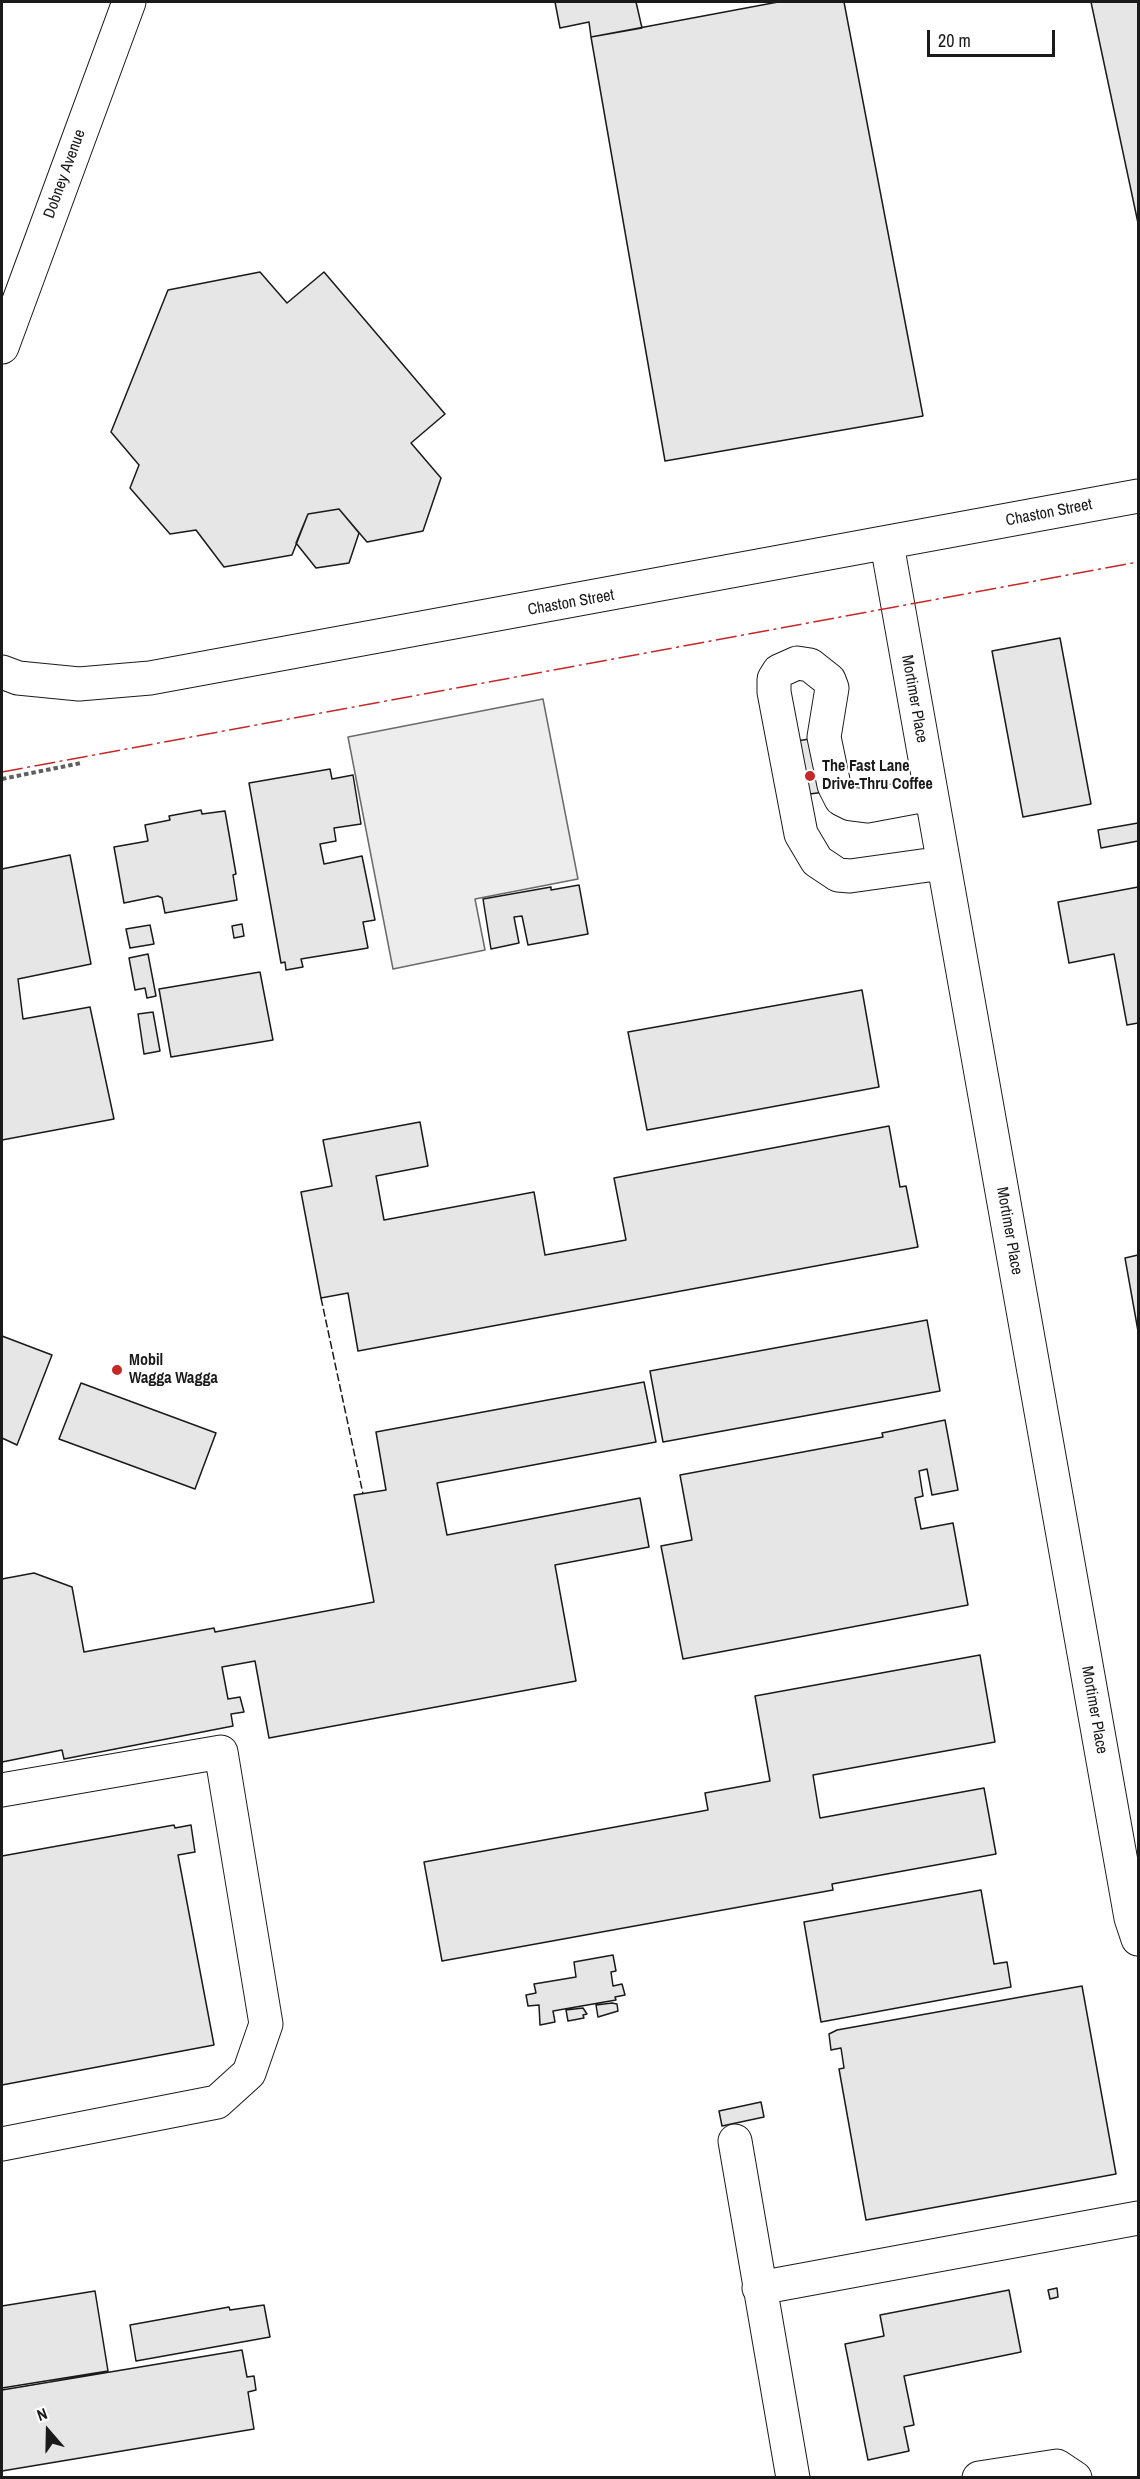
<!DOCTYPE html>
<style>
body{margin:0}
#map{position:relative;width:1140px;height:2479px;overflow:hidden;background:#fff;font-family:"Archivo Narrow",sans-serif}
canvas{display:block}
.frame{position:absolute;inset:0;border:3px solid #1a1a1a;pointer-events:none}
.north{position:absolute;left:18px;top:2401px;width:60px;height:60px;-webkit-text-stroke:4px #fff;paint-order:stroke;rotate:340deg;font-size:16px;font-weight:700;line-height:24px;text-align:center;color:#1a1a1a}
.north::after{content:'';display:block;margin:auto;width:21px;height:27px;background:#1a1a1a;clip-path:polygon(50% 0,100% 100%,50% 72%,0 100%)}
.scale{position:absolute;left:927px;top:30px;width:128px;height:27px;box-sizing:border-box;border:3px solid #1a1a1a;border-top:0;padding-left:8px;font-size:18px;line-height:21px;white-space:nowrap;color:#1a1a1a;-webkit-text-stroke:4px #fff;paint-order:stroke}
</style>
<div id="map">
<canvas width="1140" height="2479"></canvas>
<div class="frame"></div>
<div class="north">N</div>
<div class="scale">20 m</div>
</div>
<script>
const context = document.querySelector('canvas').getContext('2d');
context.lineJoin = 'round';
function fillPath(path, color) { context.fillStyle = color; context.fill(path, 'evenodd'); }
const shape = rows => new Path2D(rows.map(r => 'M' + r).join(''));
function strokePath(path, color, width, dash) { context.strokeStyle = color; context.lineWidth = width; context.lineCap = dash ? 'butt' : 'round'; context.setLineDash(dash || []); context.stroke(path); }
function write(font, color, halo, rows, align = 'center') {
  context.font = font + ' "Archivo Narrow",sans-serif'; context.lineWidth = 4.5; context.setLineDash([]); context.textBaseline = 'middle'; context.strokeStyle = halo; context.fillStyle = color; for (const [text, x, y, turn = 0] of rows) {
    context.save(); context.translate(x, y); context.rotate((+turn || 0) * Math.PI / 180); context.textAlign = isNaN(turn) ? turn : align; if (halo) context.strokeText(text, 0, 0); context.fillText(text, 0, 0); context.restore();
  }
}
const built = shape([
 [543,699,578,879,475,899,485,950,393,969,348,737,543,699]
]);
fillPath(built, '#ededed');
strokePath(built, '#6a6a6a', 1.5);
const building = shape([
 [555,2,636,2,642,28,591,37,589,22,560,28,555,2],
 [778,2,844,2,923,416,665,461,591,37,778,2],
 [1091,2,1138,2,1138,223,1091,2],
 [260,272,287,303,324,272,445,414,411,443,441,478,423,531,367,542,339,509,308,514,292,555,224,567,196,530,170,534,130,488,139,465,111,432,168,290,260,272],
 [339,509,359,533,349,563,316,568,296,543,308,514,339,509],
 [1060,638,1091,804,1023,817,992,651,1060,638],
 [815,738,825,792,802,795,791,742,815,738],
 [330,769,332,779,353,775,361,824,334,828,336,841,320,844,324,864,362,856,375,920,363,922,368,948,301,959,303,967,286,970,285,962,281,963,249,783,330,769],
 [201,810,202,814,225,811,236,874,233,875,237,900,165,913,162,898,158,896,124,903,114,847,148,841,145,825,170,820,169,816,201,810],
 [1138,823,1138,841,1101,848,1098,830,1138,823],
 [70,855,91,964,18,979,23,1019,90,1007,114,1119,2,1140,2,869,70,855],
 [579,885,588,934,528,945,522,916,514,917,519,943,491,949,483,899,551,887,551,890,579,885],
 [1138,887,1138,1023,1127,1025,1114,954,1069,963,1058,902,1138,887],
 [242,924,244,936,234,938,232,926,242,924],
 [150,925,154,944,130,948,126,929,150,925],
 [148,954,156,996,147,998,145,988,135,990,129,958,148,954],
 [260,972,273,1040,171,1057,159,989,260,972],
 [862,990,879,1087,647,1130,628,1032,862,990],
 [153,1012,160,1051,144,1054,138,1014,153,1012],
 [420,1122,428,1166,376,1176,384,1220,534,1192,545,1255,626,1240,614,1178,889,1126,900,1187,906,1186,918,1247,358,1351,348,1293,321,1298,301,1192,332,1186,323,1140,420,1122],
 [1138,1255,1138,1331,1125,1258,1138,1255],
 [927,1320,940,1391,663,1442,650,1371,927,1320],
 [2,1336,52,1355,17,1445,2,1438,2,1336],
 [644,1382,656,1442,437,1483,447,1535,640,1498,649,1547,555,1565,576,1681,269,1738,255,1661,222,1667,228,1699,240,1697,244,1712,231,1714,233,1726,64,1759,62,1750,2,1762,2,1579,34,1573,72,1587,84,1652,214,1628,215,1632,374,1602,354,1495,386,1490,376,1432,644,1382],
 [81,1383,216,1433,195,1489,59,1439,81,1383],
 [945,1420,958,1490,932,1495,927,1469,919,1471,923,1496,915,1498,921,1529,953,1523,968,1605,683,1659,661,1546,692,1540,680,1475,883,1437,882,1433,945,1420],
 [980,1655,995,1742,813,1775,820,1818,984,1788,996,1854,832,1884,833,1890,442,1961,424,1862,708,1810,705,1793,770,1781,755,1696,980,1655],
 [174,1825,175,1828,191,1825,195,1852,178,1855,214,2045,2,2085,2,1856,174,1825],
 [981,1890,994,1964,1007,1962,1011,1987,821,2022,804,1922,981,1890],
 [613,1955,616,1971,611,1972,613,1986,622,1984,625,1995,615,1997,616,2000,553,2011,555,2022,540,2025,539,2005,528,2006,526,1995,536,1993,534,1984,576,1977,574,1962,613,1955],
 [1082,1986,1116,2174,866,2220,839,2069,844,2068,841,2048,831,2050,829,2034,837,2030,1082,1986],
 [612,2003,617,2004,618,2011,598,2017,596,2005,612,2003],
 [583,2008,587,2014,583,2015,584,2018,568,2021,566,2010,583,2008],
 [761,2102,764,2117,722,2126,719,2111,761,2102],
 [1057,2288,1058,2297,1050,2299,1048,2290,1057,2288],
 [1009,2290,1021,2352,904,2376,914,2425,904,2427,909,2451,868,2460,845,2344,884,2336,880,2315,1009,2290],
 [95,2291,108,2371,2,2388,2,2306,95,2291],
 [264,2305,270,2337,136,2361,130,2325,229,2307,230,2310,264,2305],
 [242,2350,247,2377,254,2376,256,2390,248,2392,254,2429,2,2471,2,2390,242,2350]
]);
fillPath(building, '#e6e6e6');
strokePath(building, '#1a1a1a', 1.5);
const minor = shape([
 [2,347,129,2],
 [887,544,1131,1918,1138,1939],
 [2,672,18,678,79,684,150,678,1138,496],
 [931,794,867,806,851,804,841,799,834,785,824,737,832,688,829,680,810,665,797,663,779,671,774,679,774,692,801,834,817,861,838,875,850,876,943,863],
 [2,1790,221,1752,266,2024,249,2073,217,2102,2,2144],
 [735,2141,793,2478],
 [759,2288,1138,2218],
 [979,2478,1057,2466,1075,2478]
]);
strokePath(minor, '#1a1a1a', 35);
strokePath(shape([
 [2,779,81,763]
]), '#5f5f5f', 4, [4.5, 3]);
strokePath(minor, '#fff', 33);
strokePath(shape([
 [321,1298,363,1494]
]), '#1a1a1a', 1.5, [8, 3]);
strokePath(shape([
 [2,772,1138,562]
]), '#c62828', 1.5, [21, 4.5, 3, 4.5]);
for (const [x, y, r, color] of [
 [810,776,6,"#c62828"],
 [117,1370,6,"#c62828"]
]) { const dot = new Path2D(); dot.arc(x, y, r, 0, 2 * Math.PI); context.fillStyle = color; context.fill(dot); strokePath(dot, '#fff', 2); }
write('16px', '#1a1a1a', '#fff', [
 ["Dobney Avenue",65,174,-70],
 ["Chaston Street",1049,513,-11],
 ["Chaston Street",571,603,-10],
 ["Mortimer Place",914,699,80],
 ["Mortimer Place",1009,1231,80],
 ["Mortimer Place",1094,1710,80]
]);
write('bold 16px', '#1a1a1a', '#fff', [
 ["The Fast Lane",822,767],
 ["Drive-Thru Coffee",822,785],
 ["Mobil",129,1361],
 ["Wagga Wagga",129,1379]
], 'left');
</script>
